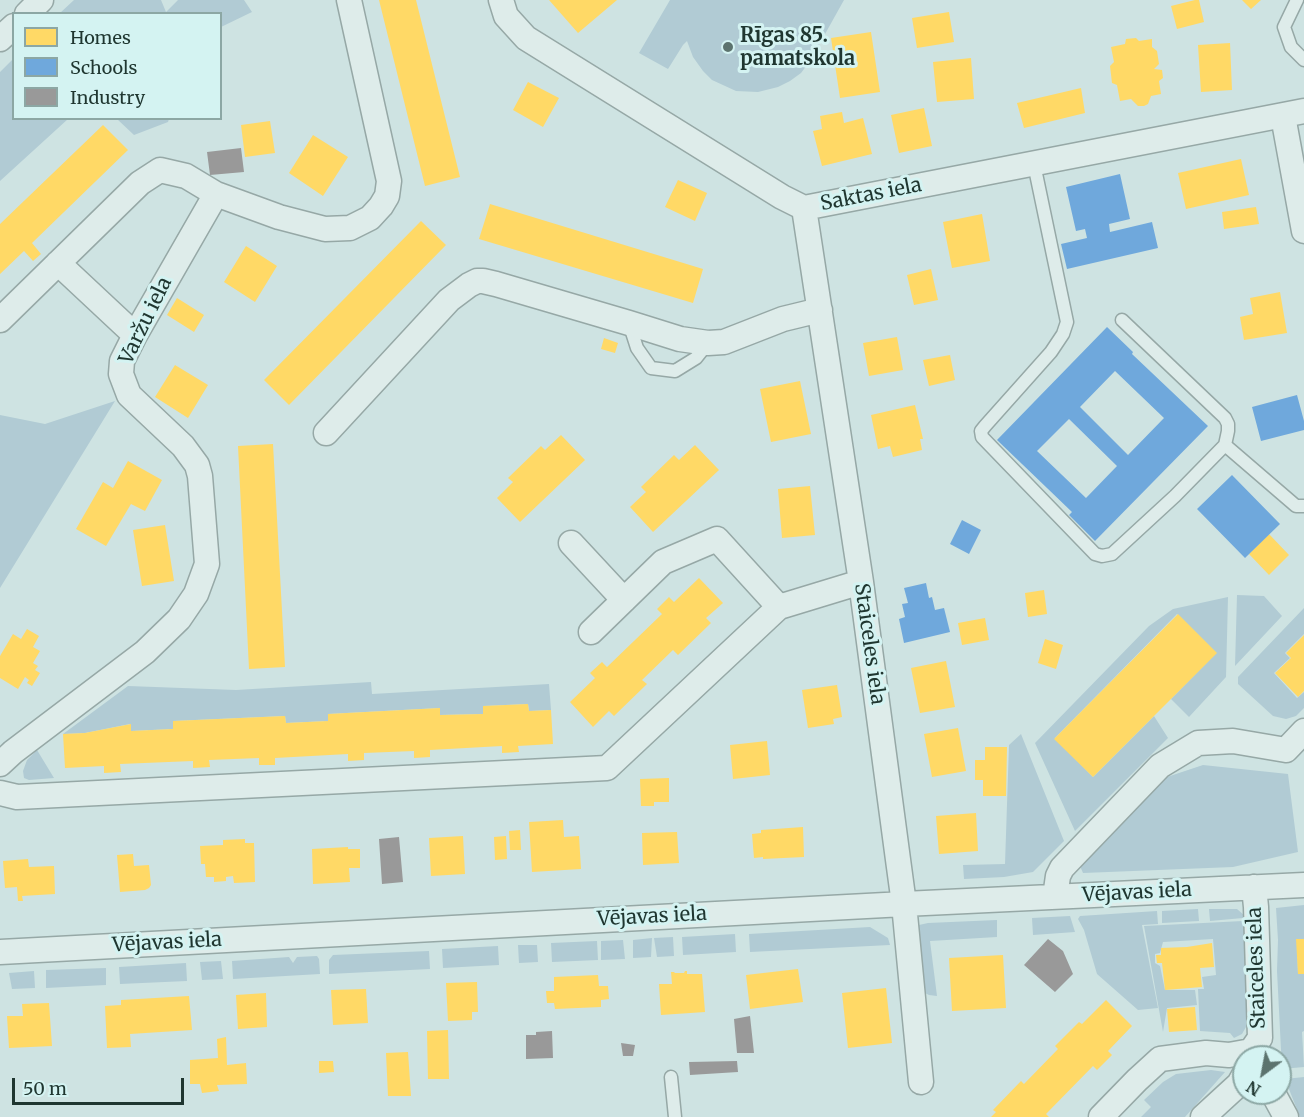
<!DOCTYPE html>
<meta charset="utf-8">
<style>
body{margin:0}
#map{position:relative;width:1304px;height:1117px;overflow:hidden;background:#cee3e2;font-family:Merriweather,serif}
canvas{display:block}
.legend{position:absolute;left:12px;top:12px;width:210px;height:108px;box-sizing:border-box;background:#d4f3f2;border:2px solid #8ca7a4;margin:0;padding:8px 10px;list-style:none;font-size:18px;color:#1f3630}
.legend li{display:flex;align-items:center;gap:12px;height:30px}
.legend b{width:30px;border:2px solid #8ca7a4}
.north{position:absolute;left:1232px;top:1045px;width:60px;height:60px;box-sizing:border-box;background:#d4f3f2;border:2px solid #8ca7a4;border-radius:50%;rotate:212deg;font-size:16px;font-weight:700;line-height:24px;text-align:center;color:#1f3630}
.north::after{content:'';display:block;margin:auto;width:21px;height:27px;background:#5c736e;clip-path:polygon(50% 0,100% 100%,50% 72%,0 100%)}
.scale{position:absolute;left:12px;top:1078px;width:172px;height:27px;box-sizing:border-box;border:3px solid #1f3630;border-top:0;padding-left:8px;font-size:18px;line-height:21px;white-space:nowrap;color:#1f3630;-webkit-text-stroke:4px #d4f3f2;paint-order:stroke}
</style>
<div id="map">
<canvas width="1304" height="1117"></canvas>
<ul class="legend">
<li><b style="height:16px;background:#ffd966"></b>Homes</li>
<li><b style="height:16px;background:#6fa8dc"></b>Schools</li>
<li><b style="height:16px;background:#999"></b>Industry</li>
</ul>
<div class="north">N</div>
<div class="scale">50 m</div>
</div>
<script>
const context = document.querySelector('canvas').getContext('2d');
context.lineJoin = 'round';
function fillPath(path, color) { context.fillStyle = color; context.fill(path, 'evenodd'); }
const shape = rows => new Path2D(rows.map(r => 'M' + r).join(''));
function strokePath(path, color, width, dash) { context.strokeStyle = color; context.lineWidth = width; context.lineCap = dash ? 'butt' : 'round'; context.setLineDash(dash || []); context.stroke(path); }
function write(font, color, halo, rows, align = 'center') {
  context.font = font + ' Merriweather,serif'; context.lineWidth = 6; context.setLineDash([]); context.textBaseline = 'middle'; context.strokeStyle = halo; context.fillStyle = color; for (const [text, x, y, turn = 0] of rows) {
    context.save(); context.translate(x, y); context.rotate((+turn || 0) * Math.PI / 180); context.textAlign = isNaN(turn) ? turn : align; if (halo) context.strokeText(text, 0, 0); context.fillText(text, 0, 0); context.restore();
  }
}
fillPath(shape([
 [74,0,161,0,166,12,178,0,244,0,252,12,221,27,220,14,60,13],
 [670,0,844,0,810,61,801,73,790,81,778,87,758,92,736,91,712,80,703,71,693,57,687,41,683,45,668,69,639,53],
 [13,59,14,118,68,119,0,181,0,72],
 [117,119,169,119,168,122,134,135],
 [115,401,0,588,0,415,45,424],
 [1237,595,1264,596,1282,616,1235,666],
 [1228,597,1226,677,1189,717,1171,699,1216,653,1177,614,1055,738,1093,777,1154,716,1168,738,1075,831,1035,743,1149,626,1173,609],
 [1304,608,1304,634,1285,653,1290,658,1274,673,1297,698,1304,692,1304,708,1296,716,1286,719,1273,716,1238,684,1238,677],
 [371,682,372,694,549,684,551,710,529,711,528,704,483,706,483,714,440,715,440,708,328,714,328,721,286,723,285,716,173,721,173,729,131,731,130,724,85,733,63,734,128,686,236,690],
 [1021,734,1064,841,1033,872,1004,877,964,879,963,865,1005,864,1009,745],
 [37,750,54,778,29,780,24,778,23,771,27,760],
 [1203,765,1288,774,1298,852,1233,867,1083,873,1080,866,1167,777],
 [1304,905,1304,939,1297,940,1298,974,1304,974,1304,1031,1302,1032,1304,1067,1282,1069,1277,971,1278,940,1276,908],
 [1198,909,1199,921,1162,923,1162,911],
 [1209,909,1237,909,1245,916,1248,1021,1246,1027,1242,1034,1234,1038,1230,1033,1200,1031,1198,989,1204,989,1202,977,1216,975,1213,939,1163,942,1160,953,1155,954,1155,963,1160,966,1165,990,1195,990,1197,1005,1167,1008,1163,1032,1144,926,1243,921,1243,918,1210,921],
 [1157,911,1158,924,1142,925,1158,1008,1138,1010,1097,974,1084,930,1078,919,1080,916],
 [1070,916,1075,932,1033,935,1032,918],
 [997,920,997,937,930,941,937,996,929,995,923,992,915,931,919,925,928,923],
 [870,927,888,938,890,945,750,952,749,934],
 [735,934,736,952,683,955,682,937],
 [673,937,674,956,657,957,654,938],
 [652,938,651,957,633,958,633,940],
 [623,940,625,959,601,960,601,941],
 [597,941,598,960,552,962,551,943],
 [537,945,538,962,519,963,518,945],
 [498,946,499,965,443,968,442,949],
 [429,951,430,969,329,974,329,960,333,955],
 [317,956,319,959,320,974,233,979,232,961,289,957,293,963,297,957],
 [221,961,223,979,202,980,200,962],
 [186,963,187,981,120,984,119,967],
 [106,968,106,985,46,988,46,970],
 [34,971,35,988,12,989,9,973],
 [1211,1070,1225,1072,1185,1117,1141,1117,1151,1107,1144,1100,1163,1082,1176,1074],
 [1304,1077,1304,1117,1300,1117,1285,1079]
]), '#b1cbd4');
fillPath(shape([
 [379,0,416,0,460,177,425,186],
 [549,0,617,0,578,33],
 [1195,0,1199,0,1204,22,1177,29,1171,6],
 [1242,0,1261,0,1251,9],
 [949,12,954,42,917,48,912,18],
 [871,32,880,92,840,98,831,38],
 [1136,38,1139,41,1152,39,1152,47,1157,51,1159,64,1154,69,1162,70,1163,78,1159,81,1161,94,1151,96,1148,104,1144,106,1138,106,1131,99,1120,101,1117,85,1112,83,1110,66,1114,62,1111,47,1125,44,1126,39],
 [1230,43,1232,90,1201,92,1198,45],
 [971,58,974,99,937,102,933,62],
 [528,82,559,98,543,127,513,110],
 [1081,88,1085,113,1024,128,1017,103],
 [924,108,932,146,899,153,891,115],
 [842,112,844,123,863,118,872,154,822,166,813,131,822,129,820,116],
 [270,121,275,153,245,157,241,125],
 [103,125,128,150,32,243,41,254,33,261,24,251,0,274,0,224],
 [313,135,348,157,323,196,289,173],
 [1241,159,1249,195,1186,209,1178,173],
 [678,180,707,193,695,221,665,207],
 [490,204,703,269,693,303,479,239],
 [1256,207,1259,224,1224,229,1222,212],
 [982,214,990,261,952,268,943,222],
 [421,221,446,245,289,405,264,380],
 [246,246,277,266,255,302,224,282],
 [931,269,938,300,914,305,907,275],
 [1280,292,1287,333,1244,340,1240,317,1253,314,1250,298],
 [177,298,204,315,194,332,167,315],
 [897,337,903,370,869,376,863,343],
 [604,338,618,343,615,353,601,349],
 [950,355,955,380,929,386,923,360],
 [175,365,208,385,188,418,155,397],
 [800,381,811,434,771,442,760,389],
 [915,405,923,439,920,439,922,450,893,457,890,446,878,449,871,415],
 [561,435,585,460,520,522,497,498,513,482,508,478,541,446,545,450],
 [273,444,285,667,249,669,238,446],
 [695,445,719,470,653,532,630,507,646,492,641,487,674,455,679,460],
 [128,461,162,480,145,511,131,504,106,546,76,529,103,482,113,488],
 [810,486,815,535,782,538,778,489],
 [165,525,174,581,142,586,133,530],
 [1269,534,1289,555,1269,575,1249,554],
 [699,578,723,603,706,618,711,623,678,655,673,650,642,680,647,684,614,716,609,711,593,727,570,702,595,678,590,673,602,662,607,667,662,614,657,609,669,597,674,602],
 [1044,590,1047,614,1028,617,1025,593],
 [1178,614,1217,653,1093,777,1054,739],
 [985,618,989,640,962,645,958,623],
 [27,629,39,636,33,647,40,651,33,663,38,666,35,670,40,673,32,686,27,683,29,680,25,677,18,689,0,678,0,656,13,634,21,639],
 [1304,635,1304,691,1298,697,1275,673,1291,658,1286,653],
 [1045,639,1063,645,1056,669,1038,663],
 [946,661,955,707,920,713,911,668],
 [837,685,842,717,833,719,834,724,808,728,802,690],
 [528,704,529,711,551,710,553,744,518,746,519,752,502,753,502,746,430,750,430,757,414,758,414,751,364,753,364,760,348,761,348,754,275,758,275,765,259,765,259,758,209,760,210,767,193,768,193,761,120,764,121,772,104,773,104,766,65,768,63,734,85,733,131,724,131,731,173,729,173,721,285,716,286,723,328,721,328,714,440,708,440,715,483,714,483,706],
 [958,728,966,771,932,777,924,734],
 [767,741,770,775,733,779,730,745],
 [985,747,1007,747,1006,796,983,796,983,780,975,780,975,760,985,760],
 [669,778,669,802,654,802,654,806,641,806,640,779],
 [976,813,978,851,939,854,936,816],
 [563,820,564,837,579,836,581,869,532,872,529,822],
 [803,827,804,857,763,859,763,857,754,858,752,834,761,833,761,830],
 [520,830,521,850,510,850,509,831],
 [677,832,679,863,643,865,642,833],
 [463,836,465,874,431,876,429,838],
 [506,836,507,859,495,860,494,837],
 [245,839,245,843,254,843,255,882,234,883,233,876,226,877,226,881,214,882,214,877,206,877,205,864,201,864,200,846,223,845,223,840],
 [348,847,348,849,360,849,360,868,349,868,350,882,313,884,312,849],
 [133,854,134,866,149,865,151,885,149,888,145,890,120,892,117,855],
 [28,859,29,867,54,866,55,894,22,896,23,901,18,901,17,887,5,888,3,861],
 [1296,939,1304,939,1304,974,1298,974],
 [1212,943,1214,967,1200,968,1202,987,1165,990,1162,963,1157,963,1156,955,1161,955,1161,948,1187,947],
 [1003,955,1006,1008,952,1011,949,958],
 [798,969,803,1002,750,1009,746,975],
 [685,971,687,971,687,974,702,974,705,1012,661,1015,659,984,672,984,671,972,674,972,675,973,684,973],
 [598,975,599,986,608,986,609,999,601,1000,601,1007,555,1009,554,1003,547,1003,546,991,554,991,554,977],
 [477,982,478,1012,472,1012,472,1020,448,1021,446,983],
 [886,988,892,1043,848,1048,842,993],
 [366,989,368,1023,333,1025,331,990],
 [266,993,267,1027,238,1029,236,995],
 [189,996,192,1030,130,1034,131,1047,107,1048,105,1006,121,1005,121,1000],
 [1106,1000,1132,1026,1108,1051,1112,1055,1097,1070,1093,1066,1046,1114,1049,1117,991,1117,996,1112,993,1110,1021,1081,1024,1084,1058,1049,1055,1046,1079,1022,1082,1024],
 [49,1003,52,1046,9,1048,7,1016,23,1016,22,1004],
 [1195,1007,1197,1030,1169,1032,1167,1009],
 [448,1030,449,1079,428,1079,427,1031],
 [226,1037,227,1065,246,1063,247,1084,217,1085,219,1091,202,1093,200,1084,190,1084,190,1060,218,1058,217,1039],
 [408,1052,411,1096,388,1096,386,1053],
 [319,1061,333,1061,334,1072,319,1073]
]), '#ffd966');
fillPath(shape([
 [1120,174,1130,219,1109,224,1110,232,1152,222,1158,248,1067,269,1061,244,1087,238,1085,229,1076,231,1066,187],
 [1107,327,1133,352,1132,354,1208,426,1095,541,1069,515,1072,512,997,440],
 [1115,371,1164,418,1128,455,1080,407],
 [1069,419,1117,466,1086,498,1037,451],
 [1297,395,1304,421,1304,430,1261,441,1252,407],
 [1232,475,1280,524,1245,558,1197,509],
 [962,520,981,530,969,554,950,544],
 [926,583,929,598,932,597,935,610,944,608,950,632,904,643,899,619,905,617,902,604,908,603,904,588]
]), '#6fa8dc');
fillPath(shape([
 [241,148,244,172,210,175,207,152],
 [399,837,403,882,382,884,379,839],
 [1048,939,1063,951,1073,974,1055,992,1024,965],
 [750,1016,754,1053,737,1053,734,1019],
 [552,1031,553,1058,526,1059,526,1035,536,1035,536,1032],
 [621,1043,635,1045,633,1056,623,1056],
 [737,1061,738,1072,690,1075,689,1062]
]), '#999');
const lane = shape([
 [1297,0,1284,27,1291,47,1304,60],
 [1034,164,1067,322,1063,334,1051,352,985,426,981,431,982,437,1095,554,1102,556,1112,554,1175,496,1225,445,1296,506,1304,506],
 [1122,320,1225,418,1228,424,1228,431,1225,445],
 [629,323,637,348,651,368,675,371,696,358,708,343],
 [671,1077,675,1117]
]);
const street = shape([
 [501,0,506,16,526,38,782,197,804,208,1304,111],
 [27,14,41,0],
 [0,39,14,26],
 [1283,116,1304,231],
 [804,208,861,582,899,867,904,904,921,1082],
 [58,263,135,335],
 [0,320,140,183,160,170,186,176,216,194,279,217,325,229,350,228,370,218,381,206,387,196,389,181,349,0],
 [326,433,449,300,469,285,477,281,483,281,496,284,629,323,680,339,708,343,724,342,783,319,820,310],
 [571,543,624,600],
 [591,632,663,562,717,539,779,607],
 [0,764,13,752,145,652,179,619,196,594,207,564,200,476,197,465,183,446,129,395,121,374,122,361,135,335,216,194],
 [0,793,17,797,607,768,779,607,861,582],
 [1055,897,1058,876,1062,868,1160,766,1198,743,1233,741,1286,750,1304,731],
 [0,952,904,904,1304,885],
 [1273,1093,1286,1117],
 [1101,1117,1137,1080,1160,1059,1206,1053,1229,1055,1251,1051,1260,1038,1256,907,1254,887],
 [1203,1117,1239,1084,1244,1075]
]);
strokePath(lane, '#96a8a6', 15);
strokePath(street, '#96a8a6', 27);
strokePath(lane, '#deecea', 12);
strokePath(street, '#deecea', 24);
for (const [x, y, r, color] of [
 [728,47,6,"#5c736e"]
]) { const dot = new Path2D(); dot.arc(x, y, r, 0, 2 * Math.PI); context.fillStyle = color; context.fill(dot); strokePath(dot, '#d4f3f2', 2); }
write('bold 20px', '#1f3630', '#d4f3f2', [
 ["Rīgas 85.",740,36],
 ["pamatskola",740,59]
], 'left');
write('20px', '#1f3630', '#d4f3f2', [
 ["Saktas iela",871,195,-11],
 ["Varžu iela",146,321,-64],
 ["Staiceles iela",869,644,82],
 ["Vējavas iela",1137,893,-3],
 ["Vējavas iela",652,917,-3],
 ["Vējavas iela",167,943,-3],
 ["Staiceles iela",1257,968,-92]
]);
</script>
